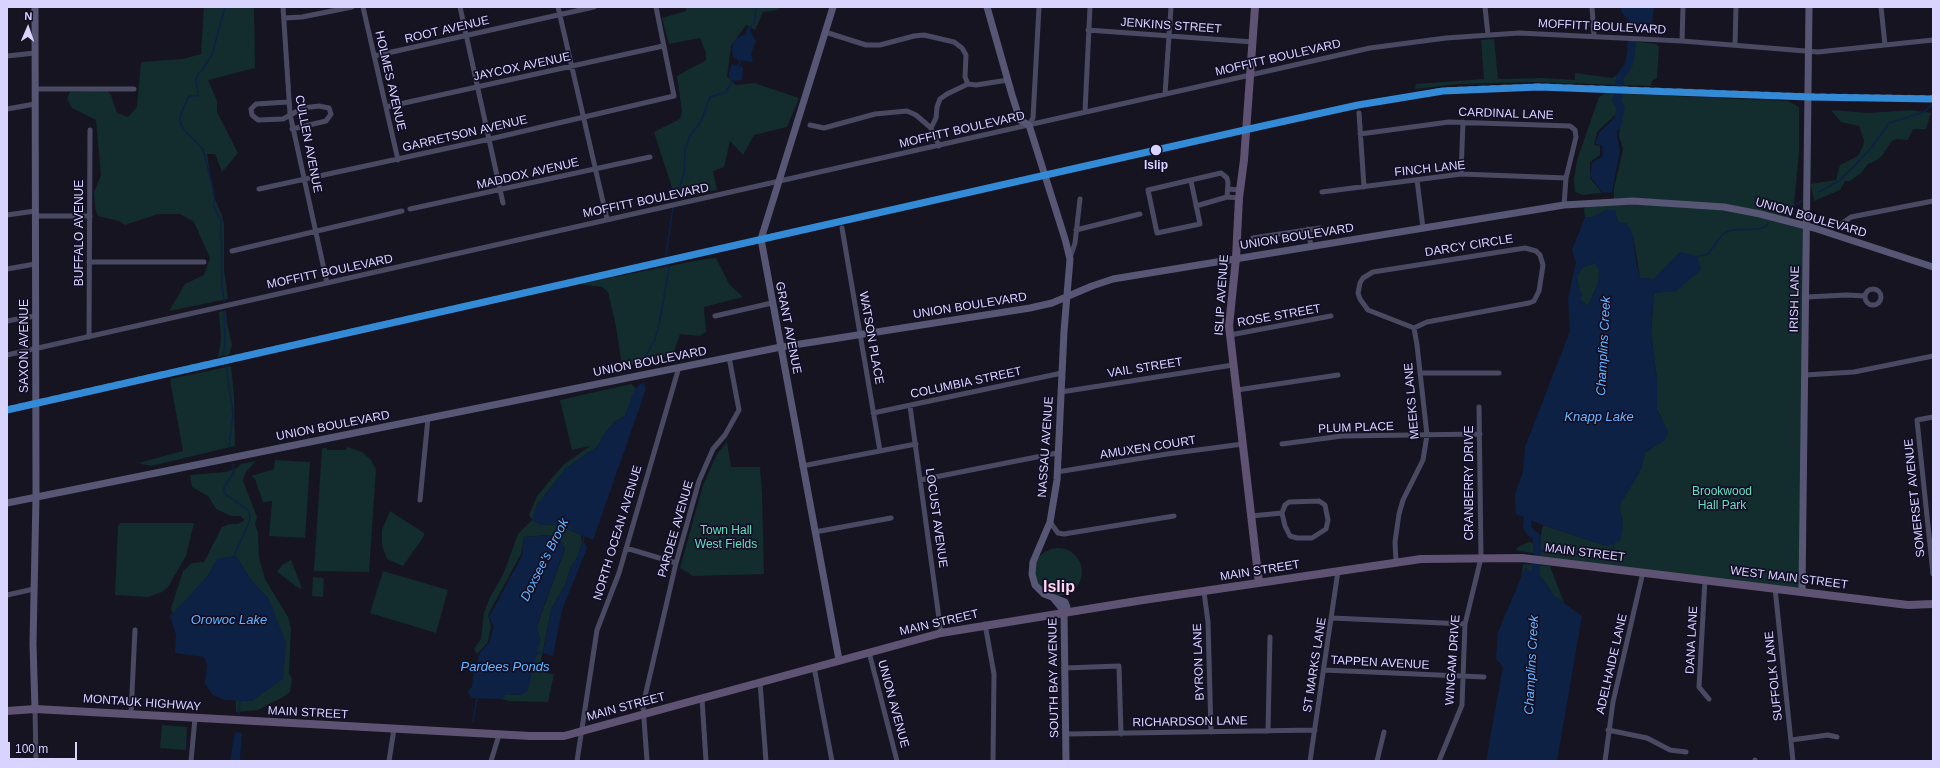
<!DOCTYPE html>
<style>
body{margin:0}
#map{position:relative;width:1940px;height:768px;overflow:hidden;background:#161421;font-family:Arial,sans-serif}
canvas{display:block}
.frame{position:absolute;inset:0;border:8px solid #d9d4ff;pointer-events:none}
.north{position:absolute;left:8px;top:8px;width:40px;height:40px;-webkit-text-stroke:3px #130f26;paint-order:stroke;rotate:2deg;font-size:11px;font-weight:700;line-height:16px;text-align:center;color:#d9d4ff}
.north::after{content:'';display:block;margin:auto;width:14px;height:18px;background:#d9d4ff;clip-path:polygon(50% 0,100% 100%,50% 72%,0 100%)}
.scale{position:absolute;left:8px;top:742px;width:69px;height:18px;box-sizing:border-box;border:2px solid #d9d4ff;border-top:0;padding-left:5px;font-size:12px;line-height:14px;white-space:nowrap;color:#d9d4ff;-webkit-text-stroke:3px #130f26;paint-order:stroke}
</style>
<div id="map">
<canvas width="1940" height="768"></canvas>
<div class="frame"></div>
<div class="north">N</div>
<div class="scale">100 m</div>
</div>
<script>
const context = document.querySelector('canvas').getContext('2d');
context.lineJoin = 'round';
function fillPath(path, color) { context.fillStyle = color; context.fill(path, 'evenodd'); }
const shape = rows => new Path2D(rows.map(r => 'M' + r).join(''));
function strokePath(path, color, width, dash) { context.strokeStyle = color; context.lineWidth = width; context.lineCap = dash ? 'butt' : 'round'; context.setLineDash(dash || []); context.stroke(path); }
function write(font, color, halo, rows, align = 'center') {
  context.font = font + ' Arial,sans-serif'; context.lineWidth = 3.5; context.setLineDash([]); context.textBaseline = 'middle'; context.strokeStyle = halo; context.fillStyle = color; for (const [text, x, y, turn = 0] of rows) {
    context.save(); context.translate(x, y); context.rotate((+turn || 0) * Math.PI / 180); context.textAlign = isNaN(turn) ? turn : align; if (halo) context.strokeText(text, 0, 0); context.fillText(text, 0, 0); context.restore();
  }
}
fillPath(shape([
 [204,7,254,7,255,68,208,80,217,101,217,112,238,153,222,172,215,154,207,154,213,195,222,215,224,225,224,269,228,299,169,311,185,284,204,275,210,258,194,222,180,214,158,214,125,225,119,221,98,216,95,208,94,192,101,175,96,120,72,108,67,99,70,92,107,91,111,95,117,113,128,117,137,107,141,62,183,59,201,54],
 [686,7,779,7,778,10,763,12,755,30,746,25,731,46,727,77,736,85,754,83,799,98,787,127,754,135,743,155,730,141,724,167,713,171,717,190,675,197,654,132,680,119,682,112,677,76,706,60,706,53,700,38,669,44,662,18,686,11],
 [1494,39,1498,79,1544,78,1575,80,1575,73,1612,78,1617,75,1625,64,1630,41,1656,44,1659,47,1657,78,1652,81,1651,86,1533,82,1459,84,1415,89,1416,84,1484,79,1481,40],
 [1606,93,1788,101,1799,107,1799,153,1793,214,1785,221,1807,229,1802,588,1540,560,1537,554,1516,550,1518,547,1529,542,1539,544,1543,525,1607,546,1623,525,1619,506,1641,469,1645,452,1665,440,1661,416,1657,410,1657,380,1651,333,1654,293,1677,290,1680,252,1654,279,1640,278,1633,235,1618,222,1614,210,1607,210,1593,217,1585,217,1584,209,1593,202,1614,201,1614,188,1623,149,1619,136,1620,116,1616,114,1597,132,1594,145,1600,146,1600,155,1590,162,1590,178,1602,193,1583,195,1575,192,1574,180,1577,160,1599,97],
 [1831,110,1869,113,1911,110,1931,113,1926,129,1913,129,1908,140,1896,139,1891,142,1882,156,1875,161,1868,164,1861,173,1850,181,1845,181,1840,190,1814,201,1811,184,1836,180,1840,165,1858,156,1863,146,1864,140,1859,126,1841,122],
 [716,258,729,284,743,297,704,307,706,332,699,336,680,334,673,355,622,367,616,326,608,292,602,287,579,284,705,259],
 [1596,263,1599,271,1598,284,1588,306,1580,300,1577,276,1583,267],
 [226,311,227,323,232,345,229,355,218,357,221,339,219,312],
 [231,366,234,396,235,446,151,466,138,463,183,451,170,379],
 [631,384,636,388,625,416,616,421,605,433,597,447,566,468,537,505,532,520,542,525,556,524,581,535,582,543,576,560,571,566,566,583,551,610,540,666,546,673,554,674,548,702,509,701,502,699,505,694,521,695,540,641,537,626,565,549,549,535,524,537,521,554,488,615,491,626,488,642,477,654,474,649,481,639,484,612,490,597,503,575,518,534,532,520,529,515,537,496,563,465,590,446,572,450,560,400],
 [727,442,731,467,760,467,762,492,764,574,693,576,680,568,703,485,717,454],
 [347,447,362,452,371,460,376,469,369,572,314,571,322,448,327,448,327,450,346,450],
 [275,460,310,462,305,538,269,536,272,501,263,502,255,479,251,476,274,469],
 [256,461,245,473,243,481,257,517,255,524,258,532,259,558,265,579,288,617,291,628,289,673,292,678,291,686,290,692,283,697,258,710,236,712,236,700,252,701,269,599,251,580,236,556,217,559,208,576,173,614,171,608,183,571,192,563,204,562,222,527,230,524,238,524,245,520,240,516,231,516,216,509,208,496,192,487,190,475,226,472,237,468,241,464],
 [390,511,424,533,424,536,403,566,387,559,382,546,382,530],
 [120,523,194,523,186,556,168,587,162,592,148,597,115,595,118,526],
 '1034 572a24 24 0 1 1 48 0a24 24 0 1 1-48 0Z',
 [291,560,302,588,300,589,277,572,282,565],
 [1523,564,1550,566,1564,603,1554,596,1542,578,1525,568,1521,578],
 [383,571,448,590,436,633,370,613],
 [313,577,324,578,323,597,312,596],
 [162,725,187,727,186,750,160,748]
]), '#132c2d');
fillPath(shape([
 [1654,7,1652,23,1637,24,1635,30,1633,30,1628,20,1622,13,1621,8],
 [754,23,750,31,756,41,751,54,753,62,738,60,733,57,732,47,736,39,746,34,747,28],
 [732,64,743,67,742,80,732,81,729,79,729,72],
 [1618,114,1617,137,1620,150,1612,192,1603,193,1590,176,1592,163,1603,156,1602,145,1595,144,1599,133],
 [1607,210,1615,210,1618,222,1627,223,1633,235,1636,263,1640,278,1654,279,1680,252,1697,256,1701,270,1676,291,1654,293,1651,333,1657,380,1657,410,1668,431,1665,440,1645,452,1641,469,1619,506,1623,525,1620,541,1607,546,1543,525,1516,514,1515,494,1523,472,1525,447,1570,331,1568,299,1576,262,1572,250,1585,217,1593,217],
 [1595,263,1599,271,1598,284,1588,306,1580,300,1582,293,1579,290,1577,276,1583,267],
 [644,383,646,389,593,540,556,524,542,525,532,520,537,505,566,468,597,447,605,433,616,421,625,416,634,391,640,384],
 [555,535,560,539,565,548,537,625,540,641,528,690,521,695,505,694,502,699,472,698,467,692,472,687,474,669,481,651,489,643,494,626,489,617,522,556,524,537],
 [582,543,585,543,587,548,562,610,553,656,543,653,551,609,566,583,571,566,576,560],
 [236,556,251,580,269,599,286,643,283,679,252,701,224,700,213,695,205,684,207,665,204,657,175,653,176,635,170,616,208,576,217,559],
 [1525,568,1542,578,1554,596,1582,616,1557,761,1486,761,1503,667,1496,659,1498,632],
 [235,732,242,733,240,761,230,761]
]), '#0d2144');
strokePath(shape([
 [754,23,756,7],
 [738,67,741,59],
 [1819,192,1839,181,1856,164,1872,147,1889,123,1924,112,1933,104],
 [673,200,678,192,684,173,685,149,690,136,701,121,710,97,726,92,733,80],
 [1784,211,1802,201],
 [666,255,673,208],
 [1696,257,1708,254,1722,235,1726,232,1733,230,1759,229,1765,227,1768,223],
 [224,301,222,285,221,220,214,207,214,193,203,149,185,131,181,124,180,116,189,96,198,96,196,78,212,55,225,7],
 [223,356,225,343,224,312],
 [226,365,233,414,229,448],
 [643,366,643,361,655,339,659,325,669,268,668,263],
 [233,464,234,472,224,487,224,493,249,511,250,520,233,558],
 [555,536,560,525],
 [583,543,584,535],
 [1537,550,1603,556,1613,550,1614,544,1612,543],
 [536,653,544,652],
 [239,714,240,700],
 [473,722,477,698]
]), '#0d2144', 1.5);
strokePath(shape([
 [1617,125,1621,108,1616,100,1619,96,1620,77,1627,68,1630,61,1632,42],
 [1532,510,1528,516,1527,527,1531,533,1537,537,1537,552],
 [1535,586,1536,566]
]), '#0d2144', 8);
strokePath(shape([
 [283,7,290,114,327,283],
 [363,7,398,160],
 [460,7,503,203],
 [558,7,607,219],
 [1485,7,1488,35],
 [1592,7,1594,36],
 [1881,7,1885,45],
 [284,18,302,17,352,7],
 [1088,30,1253,42],
 [825,32,866,45,880,45,914,36,924,35,954,42,962,48,966,55,965,77,968,84,976,85,1008,80],
 [1682,41,1683,7],
 [1735,45,1736,7],
 [7,56,35,53],
 [374,56,594,7],
 [35,89,134,89],
 [1165,94,1171,7],
 [288,102,256,104,251,109,252,115,258,120,283,119,303,108,319,106,329,108,331,114,326,121,292,129],
 [386,107,663,46],
 [7,109,35,104],
 [1085,112,1090,7],
 [1359,113,1364,187],
 [810,125,824,128,875,114,907,111,916,115,931,128,939,146],
 [1029,125,1033,118,1039,7],
 [931,128,936,118,937,107,940,99,947,94,968,84],
 [1360,134,1449,122,1570,126,1575,130,1576,137,1566,178,1564,205],
 [1461,174,1463,122],
 [1417,180,1423,228],
 [1191,181,1200,224,1157,233,1148,190,1221,173,1227,178,1228,183,1227,197],
 [259,189,490,139,674,96,656,7],
 [1228,189,1240,190],
 [1322,192,1461,174,1566,178],
 [1196,206,1227,197,1239,198],
 [410,209,650,157],
 [7,215,35,211],
 [35,216,90,216],
 [1841,224,1851,217,1933,201],
 [842,228,880,451],
 [1308,229,1311,246],
 [1076,230,1140,214],
 [1253,238,1320,228],
 [1525,248,1536,251,1540,255,1543,265,1539,291,1534,301,1529,303,1427,322,1414,328,1368,310,1360,299,1358,293,1360,283,1363,278,1373,272,1525,248],
 [232,251,402,211],
 [1070,258,1075,243,1080,199],
 [89,262,204,262],
 [7,269,35,264],
 '1865 297a8 8 0 1 1 16 0a8 8 0 1 1-16 0Z',
 [1806,297,1847,295,1865,296],
 [715,316,772,303],
 [7,321,35,316],
 [1230,335,1331,316],
 [89,337,90,130],
 [7,355,1370,48,1446,38,1519,33,1682,41,1818,52,1933,40],
 [1420,373,1499,373],
 [1805,375,1854,372,1933,356],
 [1237,390,1338,375],
 [1061,392,1233,365],
 [910,406,941,633],
 [873,413,1062,373],
 [1933,417,1917,420,1933,574],
 [1282,444,1342,436,1480,434],
 [802,466,916,444],
 [1057,472,1167,454,1243,444],
 [920,480,1057,453],
 [420,500,428,418],
 [1319,501,1325,505,1328,520,1326,529,1312,538,1297,538,1290,536,1285,526,1282,513,1285,505,1289,502,1319,501],
 [1251,516,1282,513],
 [1050,522,1058,533,1064,534,1174,516],
 [815,532,891,518],
 [626,548,676,563],
 [1396,562,1395,542,1399,514,1403,500,1423,460,1427,435,1417,345,1414,328],
 [1705,579,1699,687,1709,699],
 [1775,588,1793,761],
 [1204,592,1208,622,1211,732],
 [7,595,34,589],
 [1332,618,1465,624],
 [985,624,994,674,993,761],
 [869,652,897,761],
 [814,667,832,761],
 [1065,668,1119,666,1121,734],
 [1324,670,1484,677],
 [760,682,766,761],
 [702,699,706,761],
 [35,709,36,761],
 [131,714,135,630],
 [1608,730,1647,738,1670,750,1686,752],
 [1268,731,1270,637],
 [1067,734,1315,730],
 [1791,740,1828,735,1837,737],
 [1755,760,1755,761],
 [191,761,195,718],
 [389,761,394,729],
 [491,761,499,735],
 [577,761,597,630,619,573,679,367],
 [647,761,643,705,676,563,699,481,713,449,725,435,739,410,729,357],
 [1310,761,1338,571],
 [1377,761,1384,732],
 [1439,761,1462,705,1465,624,1481,558,1479,407],
 [1605,761,1613,702,1643,572]
]), '#4a4962', 5);
strokePath(shape([
 [833,7,761,239,839,660],
 [987,7,1012,95,1020,120,1029,125,1065,239,1070,259,1064,331,1057,480,1050,522,1033,562,1032,574,1035,585,1044,594,1065,602,1067,607,1064,611],
 [7,503,781,347,1030,308,1052,303,1092,286,1113,279,1564,205,1633,201,1724,207,1760,214,1814,228,1933,267],
 [1802,591,1809,7],
 [1054,599,1064,611,1066,761],
 [35,709,33,644,36,497,35,7]
]), '#575674', 7);
strokePath(shape([
 [1255,7,1244,160,1239,198,1236,258,1229,326,1259,583],
 [7,711,35,709,530,736,564,736,941,633,1143,600,1421,559,1522,558,1908,605,1933,604]
]), '#5e5373', 8);
strokePath(shape([
 [7,407,1239,129,1443,88,1539,84,1809,94,1933,96]
]), '#43596b', 1.5, [6, 5]);
strokePath(shape([
 [7,410,1249,129,1358,105,1443,91,1539,87,1809,97,1933,99]
]), '#338bd7', 7);
for (const [x, y, r, color] of [
 [1156,150,6,"#d9d4ff"]
]) { const dot = new Path2D(); dot.arc(x, y, r, 0, 2 * Math.PI); context.fillStyle = color; context.fill(dot); strokePath(dot, '#130f26', 1.5); }
write('12px', '#d9d4ff', '#130f26', [
 ["JENKINS STREET",1171,26,4],
 ["MOFFITT BOULEVARD",1602,27,3],
 ["ROOT AVENUE",447,30,-13],
 ["MOFFITT BOULEVARD",1278,58,-13],
 ["JAYCOX AVENUE",522,67,-12],
 ["HOLMES AVENUE",390,81,77],
 ["CARDINAL LANE",1506,114,2],
 ["MOFFITT BOULEVARD",962,130,-13],
 ["GARRETSON AVENUE",465,134,-13],
 ["CULLEN AVENUE",308,144,79],
 ["FINCH LANE",1430,169,-6],
 ["MADDOX AVENUE",528,174,-13],
 ["MOFFITT BOULEVARD",646,201,-12],
 ["UNION BOULEVARD",1811,218,16],
 ["BUFFALO AVENUE",80,233,-90],
 ["UNION BOULEVARD",1297,237,-9],
 ["DARCY CIRCLE",1469,246,-9],
 ["MOFFITT BOULEVARD",330,272,-12],
 ["ISLIP AVENUE",1222,295,-86],
 ["IRISH LANE",1795,299,-89],
 ["UNION BOULEVARD",970,306,-9],
 ["ROSE STREET",1279,316,-10],
 ["GRANT AVENUE",788,328,79],
 ["WATSON PLACE",871,338,80],
 ["SAXON AVENUE",25,346,-90],
 ["UNION BOULEVARD",650,362,-11],
 ["VAIL STREET",1145,368,-9],
 ["COLUMBIA STREET",966,383,-12],
 ["MEEKS LANE",1412,401,-95],
 ["UNION BOULEVARD",333,426,-11],
 ["PLUM PLACE",1356,428,-2],
 ["NASSAU AVENUE",1046,447,-86],
 ["AMUXEN COURT",1148,448,-9],
 ["CRANBERRY DRIVE",1470,483,-90],
 ["SOMERSET AVENUE",1915,498,-96],
 ["LOCUST AVENUE",936,518,82],
 ["PARDEE AVENUE",676,529,-74],
 ["NORTH OCEAN AVENUE",618,533,-73],
 ["MAIN STREET",1585,553,7],
 ["MAIN STREET",1260,571,-9],
 ["WEST MAIN STREET",1789,578,7],
 ["MAIN STREET",939,623,-13],
 ["DANA LANE",1692,640,-87],
 ["WINGAM DRIVE",1453,660,-86],
 ["BYRON LANE",1199,662,-92],
 ["TAPPEN AVENUE",1380,663,3],
 ["ADELHAIDE LANE",1612,664,-77],
 ["ST MARKS LANE",1315,665,-81],
 ["SUFFOLK LANE",1774,676,-96],
 ["SOUTH BAY AVENUE",1054,678,-91],
 ["MONTAUK HIGHWAY",142,703,4],
 ["UNION AVENUE",893,704,75],
 ["MAIN STREET",626,707,-15],
 ["MAIN STREET",308,713,3],
 ["RICHARDSON LANE",1190,722,-1]
]);
write('bold 12px', '#d9d4ff', '#130f26', [
 ["Islip",1156,166]
]);
write('12px', '#5fe0c0', '#130f26', [
 ["Brookwood",1722,492],
 ["Hall Park",1722,506],
 ["Town Hall",726,531],
 ["West Fields",726,545]
]);
write('italic 13px', '#62b6ff', '#130f26', [
 ["Champlins Creek",1604,346,-87],
 ["Knapp Lake",1599,417],
 ["Doxsee's Brook",545,560,-63],
 ["Orowoc Lake",229,620],
 ["Champlins Creek",1532,665,-87],
 ["Pardees Ponds",505,667]
]);
write('bold 16px', '#ffd6f0', '#130f26', [
 ["Islip",1059,588]
]);
</script>
